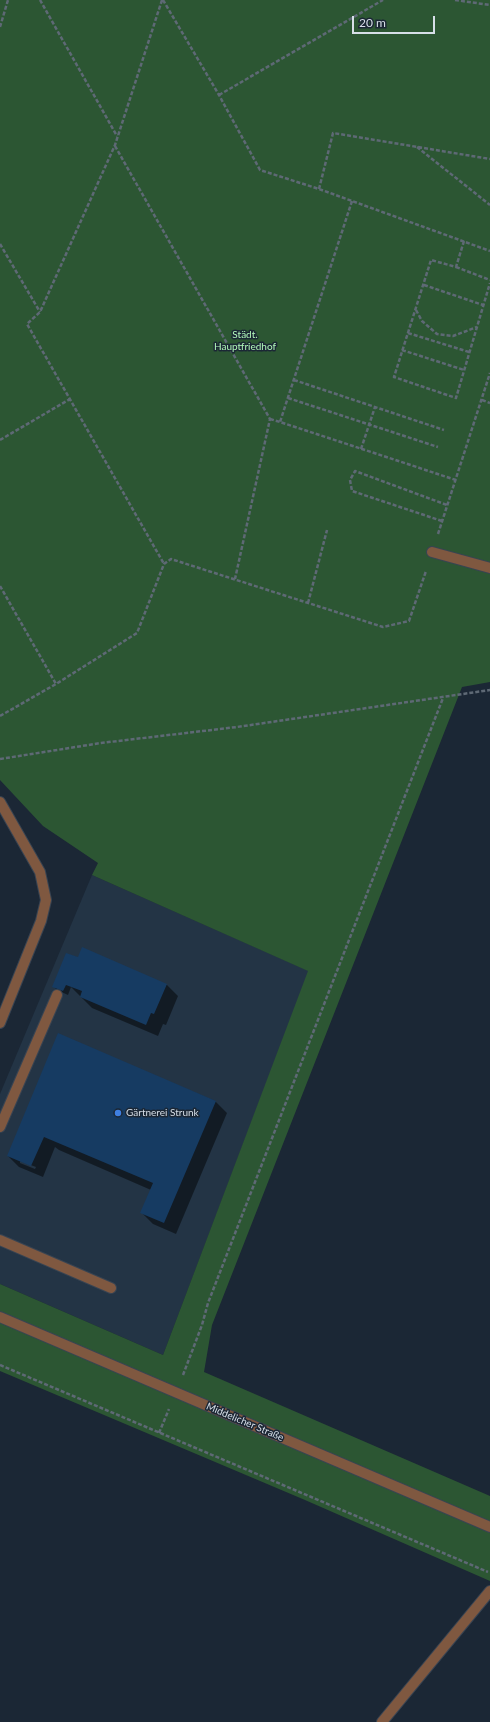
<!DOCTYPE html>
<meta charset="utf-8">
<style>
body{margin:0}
#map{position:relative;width:490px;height:1722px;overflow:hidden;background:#1b2735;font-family:Lato,sans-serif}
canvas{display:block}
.scale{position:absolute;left:352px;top:16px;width:83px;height:18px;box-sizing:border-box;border:2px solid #d7dfe8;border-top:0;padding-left:5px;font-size:12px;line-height:14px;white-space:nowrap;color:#d7dfe8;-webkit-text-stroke:3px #1b2735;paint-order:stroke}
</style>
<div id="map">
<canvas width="490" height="1722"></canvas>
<div class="scale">20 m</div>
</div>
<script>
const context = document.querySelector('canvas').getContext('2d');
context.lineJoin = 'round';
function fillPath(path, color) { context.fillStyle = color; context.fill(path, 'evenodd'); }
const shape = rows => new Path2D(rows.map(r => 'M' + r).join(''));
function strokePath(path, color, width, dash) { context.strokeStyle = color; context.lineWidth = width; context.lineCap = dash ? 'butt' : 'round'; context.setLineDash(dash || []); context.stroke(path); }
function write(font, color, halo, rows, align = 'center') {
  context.font = font + ' Lato,sans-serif'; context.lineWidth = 3; context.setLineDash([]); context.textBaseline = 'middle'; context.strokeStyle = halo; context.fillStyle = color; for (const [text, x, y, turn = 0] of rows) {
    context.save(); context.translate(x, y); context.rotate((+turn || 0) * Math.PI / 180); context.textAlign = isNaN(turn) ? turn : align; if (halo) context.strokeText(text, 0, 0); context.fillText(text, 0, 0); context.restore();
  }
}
fillPath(shape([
 [92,875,309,971,163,1355,0,1284,0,1094]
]), '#233445');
fillPath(shape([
 [0,0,490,0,490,682,462,687,212,1325,204,1372,490,1496,490,1581,305,1500,0,1371,0,1284,163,1355,308,971,92,875,98,863,43,826,0,780]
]), '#2c5633');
fillPath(shape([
 [67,954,167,985,178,996,166,1025,163,1024,158,1036,92,1008,71,987,68,995,57,990,53,986],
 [59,1035,215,1101,227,1113,176,1234,153,1224,142,1213,151,1190,59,1150,55,1147,43,1177,19,1167,8,1156],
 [20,1161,36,1167,35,1169,20,1163]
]), '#0007');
fillPath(shape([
 [82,947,167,984,154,1014,151,1013,146,1025,80,997,82,991,66,985,63,991,52,987,66,953,78,957],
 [58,1033,216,1101,164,1223,140,1213,153,1183,44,1137,31,1166,7,1156]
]), '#163b62');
const minor = shape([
 [432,552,490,568],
 [0,802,40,872,46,900,41,921,0,1023],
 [0,1127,57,995],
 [0,1240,111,1288],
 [0,1317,490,1527],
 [382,1722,490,1591]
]);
strokePath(minor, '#394452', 12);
strokePath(shape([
 [40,0,117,136],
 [162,0,115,145,40,312,27,324,164,564],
 [163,0,219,95,260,170,319,189,490,251],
 [455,0,490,5],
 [0,27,8,0],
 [219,95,383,0],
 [115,146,270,419,235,579],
 [417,147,490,205],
 [319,189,333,133,490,159],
 [352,201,280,422,456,480],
 [464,241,456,267,431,260,394,377,456,398,490,283],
 [0,244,40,312],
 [456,267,490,280],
 [424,285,483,305],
 [416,310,422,321,437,334,453,336,477,327],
 [408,333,469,352],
 [402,350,464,370],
 [294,380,444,430],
 [288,398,438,447],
 [482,400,490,403],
 [270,419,280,422],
 [0,440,70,399],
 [361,449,375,407],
 [442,521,352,491,350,480,355,471,447,505],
 [438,534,490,373],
 [0,586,56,684],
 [308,603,327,530],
 [0,716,56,684,137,633,164,564,171,559,383,627,409,621,426,571],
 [0,759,101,743,237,727,490,690],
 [0,1365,488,1572],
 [183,1375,202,1325,208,1303,443,698],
 [159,1433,169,1409]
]), '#5e6975', 2.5, [4, 2]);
strokePath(minor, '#7f5840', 10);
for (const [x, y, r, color] of [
 [118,1113,4,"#3f7fe0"]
]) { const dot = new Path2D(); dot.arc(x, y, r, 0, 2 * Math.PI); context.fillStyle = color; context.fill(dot); strokePath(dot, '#1b2735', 1.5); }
write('10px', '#b2f9ba', '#1b2735', [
 ["Städt.",245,335],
 ["Hauptfriedhof",245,347]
]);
write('10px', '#d7dfe8', '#1b2735', [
 ["Gärtnerei Strunk",126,1113]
], 'left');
write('10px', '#d7dfe8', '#1b2735', [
 ["Middelicher Straße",245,1422,23]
]);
</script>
